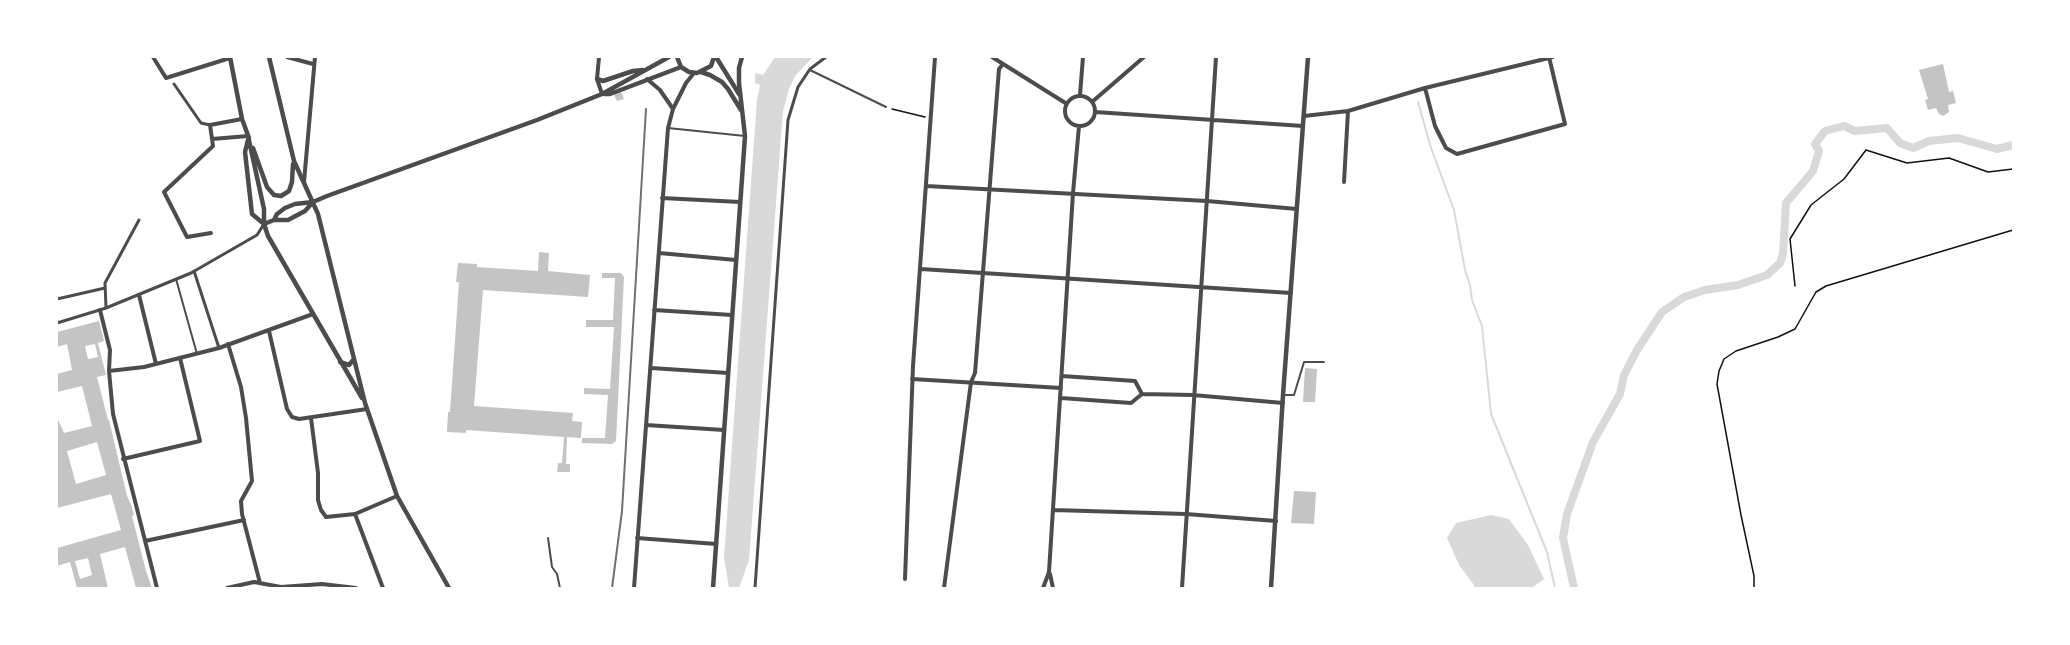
<!DOCTYPE html>
<style>
body{margin:0}
#map{position:relative;width:2070px;height:645px;overflow:hidden;background:#fff;font-family:"Public Sans",sans-serif}
canvas{display:block}
.frame{position:absolute;inset:0;border:58px solid #fff;pointer-events:none}
</style>
<div id="map">
<canvas width="2070" height="645"></canvas>
<div class="frame"></div>
</div>
<script>
const context = document.querySelector('canvas').getContext('2d');
context.lineJoin = 'round';
function fillPath(path, color) { context.fillStyle = color; context.fill(path, 'evenodd'); }
const shape = rows => new Path2D(rows.map(r => 'M' + r).join(''));
function strokePath(path, color, width, dash) { context.strokeStyle = color; context.lineWidth = width; context.lineCap = dash ? 'butt' : 'round'; context.setLineDash(dash || []); context.stroke(path); }
fillPath(shape([
 [775,57,813,57,795,76,789,89,783,111,749,560,739,588,729,588,724,557,757,99,760,85,755,83,755,73,763,75],
 [1491,515,1509,519,1528,545,1544,579,1532,588,1473,588,1474,585,1459,565,1447,538,1456,523]
]), '#d9d9d9');
strokePath(shape([
 [1418,102,1431,148,1454,210,1465,270,1470,285,1472,300,1482,326,1491,414,1547,552,1555,588]
]), '#d9d9d9', 2);
strokePath(shape([
 [1574,588,1563,538,1567,514,1593,442,1620,394,1624,375,1637,350,1662,312,1684,297,1705,290,1738,285,1767,275,1780,263,1783,254,1786,203,1813,171,1819,151,1815,144,1825,131,1844,126,1855,131,1887,128,1900,143,1913,148,1929,141,1958,138,1997,149,2013,145]
]), '#d9d9d9', 8);
fillPath(shape([
 [1943,64,1949,92,1953,91,1956,103,1948,105,1949,112,1943,116,1939,114,1936,108,1928,110,1925,100,1928,99,1919,70],
 [621,92,624,99,617,101,614,95],
 [539,252,549,253,548,271,590,275,588,297,483,290,474,406,573,413,572,421,582,422,581,438,567,437,566,464,570,464,570,472,557,472,558,463,562,463,564,437,466,430,466,433,447,432,448,412,450,412,459,282,456,282,458,263,477,264,477,267,538,271],
 [602,273,621,273,624,277,616,441,612,444,582,443,582,438,605,438,608,395,584,394,584,388,610,389,614,327,586,327,586,320,613,320,615,278,602,278],
 [99,321,104,341,98,343,106,375,97,377,108,420,109,420,127,496,132,507,134,515,132,516,146,571,152,588,136,588,125,547,100,554,108,588,77,588,70,562,57,566,57,548,121,530,111,494,57,508,57,417,64,433,92,426,82,386,57,392,57,374,72,370,67,344,57,347,57,332],
 [95,344,98,357,88,359,85,346],
 [97,442,106,475,76,484,67,451],
 [88,558,92,575,80,579,75,561],
 [1305,368,1317,369,1315,402,1303,402],
 [1294,491,1316,492,1314,524,1291,523]
]), '#c4c4c4');
strokePath(shape([
 [892,109,925,117],
 [1795,286,1790,239,1811,205,1844,179,1866,150,1907,163,1949,158,1988,172,2013,169],
 [1754,588,1754,576,1741,515,1717,384,1719,371,1724,359,1736,351,1778,337,1795,329,1816,292,1826,286,2013,230]
]), '#111', 1.5);
strokePath(shape([
 [810,70,886,107],
 [668,128,745,136],
 [176,279,197,354],
 [1283,395,1294,395,1304,362,1324,362],
 [548,538,552,567,557,574,560,588]
]), '#4c4c4c', 2);
strokePath(shape([
 [174,84,201,123,210,125],
 [194,271,219,348],
 [57,299,105,288],
 [106,308,105,283,139,220],
 [57,323,106,308,191,273,257,235,264,224],
 [755,588,788,120,798,87,810,69,826,57]
]), '#4c4c4c', 3);
strokePath(shape([
 [153,57,166,78,230,58],
 [287,57,313,64],
 [599,57,597,79,602,94],
 [992,57,1067,104],
 [647,79,660,90,673,109],
 [1425,88,1435,126,1446,148,1457,154,1565,124,1549,57],
 [1080,95,1083,57],
 '1065 111a15 15 0 1 1 30 0a15 15 0 1 1-30 0Z',
 [1092,102,1144,57],
 [1095,112,1303,126],
 [1304,116,1348,111,1425,88,1553,57],
 [242,119,210,125,212,139,248,136],
 [304,182,315,57],
 [1344,182,1348,111],
 [926,186,1207,201,1297,209],
 [662,198,740,202],
 [211,233,187,237,164,192,213,146,212,139],
 [659,253,736,260],
 [921,269,1291,293],
 [139,295,156,364],
 [100,310,110,350,109,371,113,414,157,588],
 [654,310,732,315],
 [269,331,287,409,292,417,299,419,367,409],
 [228,344,241,387,246,418,252,481,241,501,242,514,260,583],
 [651,368,728,373],
 [109,371,144,367,219,348,313,314],
 [1062,376,1135,381,1142,394],
 [912,379,1061,388],
 [1061,398,1131,403,1142,394,1193,395,1283,403],
 [311,418,318,473,318,500,321,510,326,517,355,514,397,496],
 [646,425,724,430],
 [123,459,200,441,180,358],
 [1054,510,1186,514,1276,521],
 [355,514,383,588],
 [637,538,716,544],
 [145,541,244,520],
 [1050,574,1053,588],
 [905,579,913,366,935,57],
 [227,588,254,582,281,587,322,584,356,588],
 [634,588,668,128,673,109,686,83,694,73],
 [944,588,971,382,975,373,999,69,1003,64],
 [1043,588,1049,572,1073,193,1079,126],
 [1182,588,1216,57]
]), '#4c4c4c', 4);
strokePath(shape([
 [230,57,242,119,249,138],
 [269,57,294,161,318,214,365,403,397,496,449,588],
 [677,57,681,67,689,72,697,73,711,66,714,57],
 [716,57,739,94],
 [701,72,710,75,722,82,728,89,741,110],
 [597,79,603,81,633,71,643,70],
 [604,94,610,94,681,67],
 [248,136,264,209,264,224,268,236,362,398],
 [248,140,245,152,252,214,264,224],
 [253,148,267,187,274,195,281,196,289,191,292,182,293,164],
 [274,220,288,220,305,211,313,202,327,196,537,120,602,94,669,57],
 [264,224,274,220,277,214,285,208,295,204,313,202],
 [340,362,349,365,354,359],
 [713,588,745,136,739,83,739,68,742,57],
 [1271,588,1283,395,1308,57]
]), '#4c4c4c', 4.5);
strokePath(shape([
 [612,588,622,511,646,109]
]), '#707070', 2);
</script>
